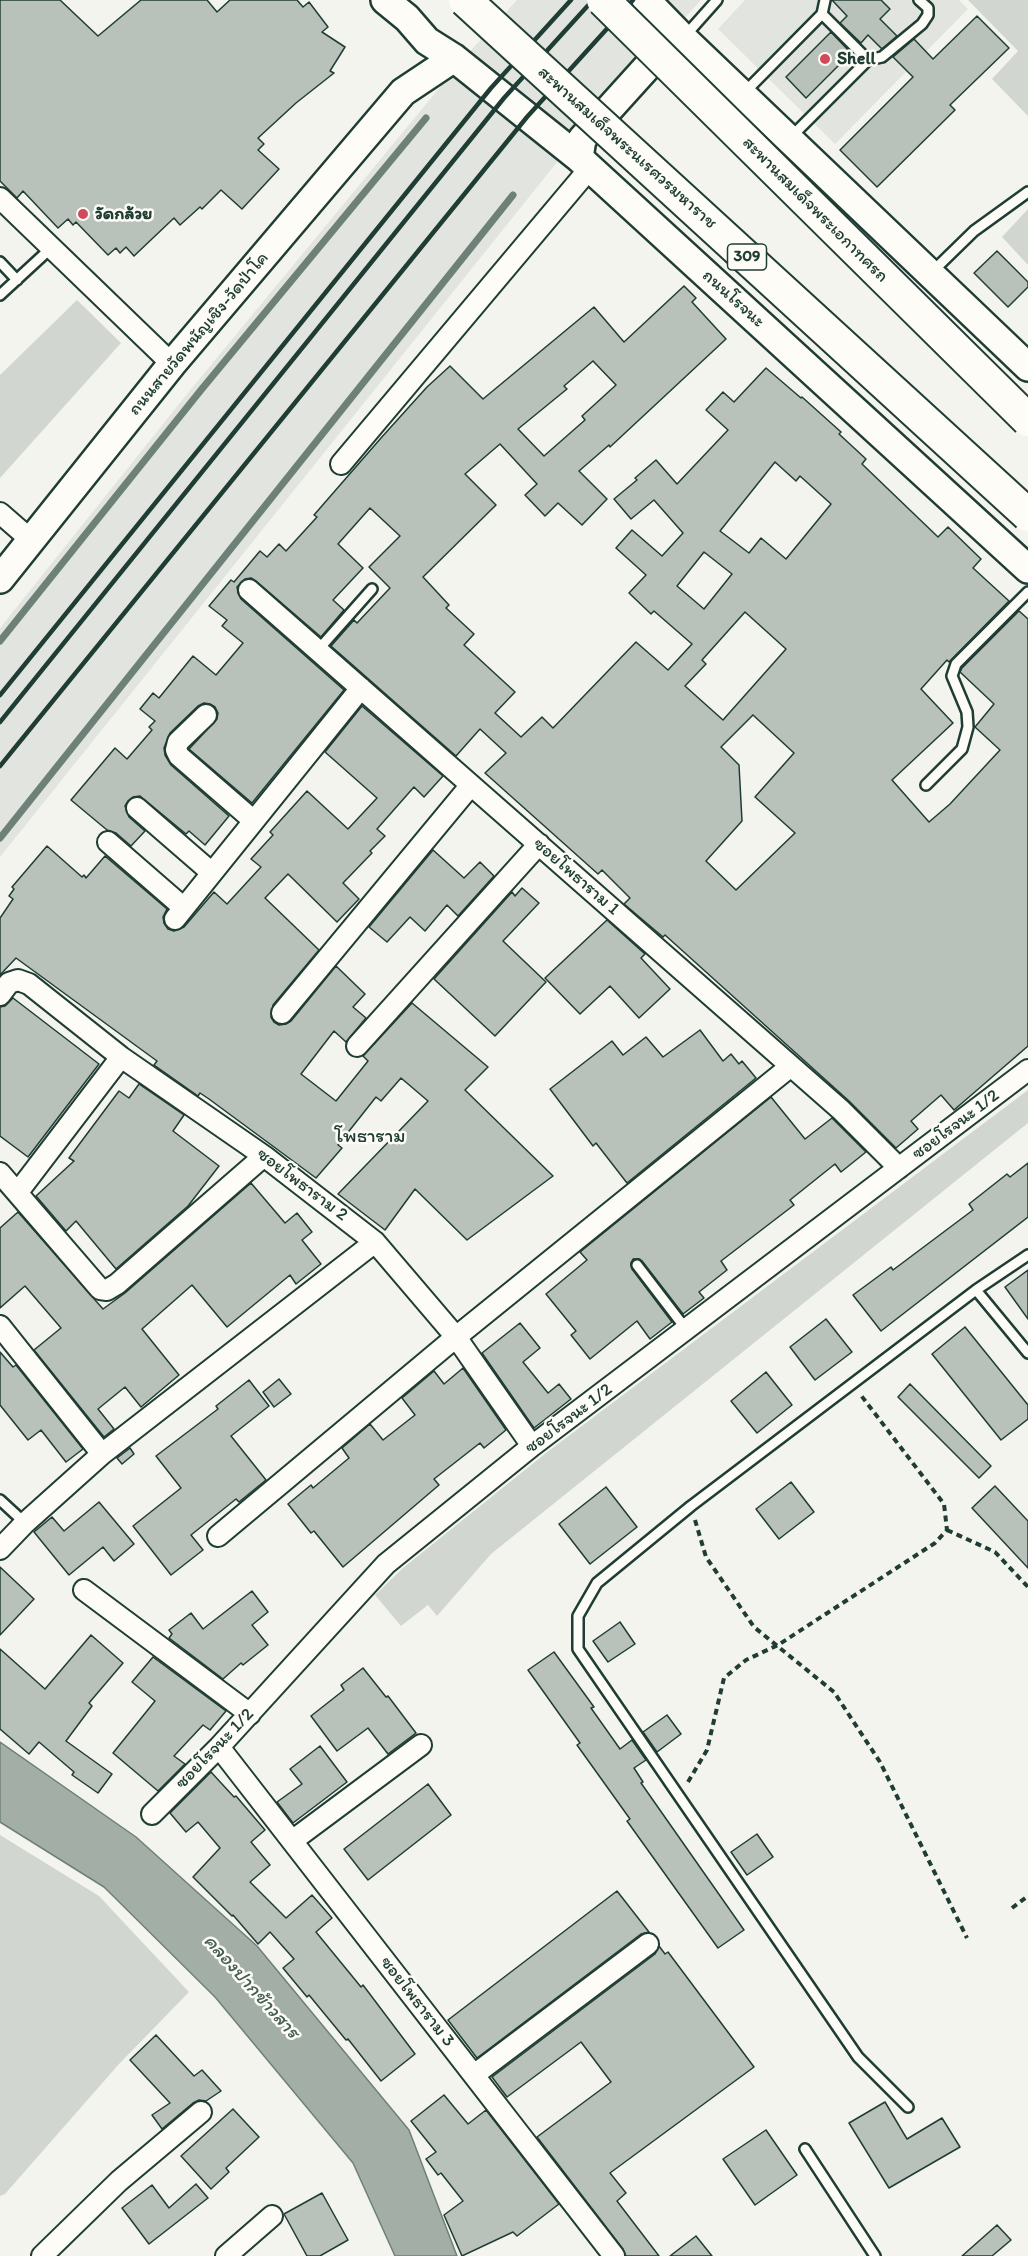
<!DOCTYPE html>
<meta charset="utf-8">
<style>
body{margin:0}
canvas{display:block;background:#f4f4ef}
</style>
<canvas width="1028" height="2256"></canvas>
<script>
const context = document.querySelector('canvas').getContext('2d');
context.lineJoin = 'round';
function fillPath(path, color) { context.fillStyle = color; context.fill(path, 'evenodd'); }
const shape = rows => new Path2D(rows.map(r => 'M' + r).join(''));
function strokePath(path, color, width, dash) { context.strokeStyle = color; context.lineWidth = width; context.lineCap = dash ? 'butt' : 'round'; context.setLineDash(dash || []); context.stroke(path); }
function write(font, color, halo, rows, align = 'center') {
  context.font = font + ' Itim,"Playpen Sans Thai",sans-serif'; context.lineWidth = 5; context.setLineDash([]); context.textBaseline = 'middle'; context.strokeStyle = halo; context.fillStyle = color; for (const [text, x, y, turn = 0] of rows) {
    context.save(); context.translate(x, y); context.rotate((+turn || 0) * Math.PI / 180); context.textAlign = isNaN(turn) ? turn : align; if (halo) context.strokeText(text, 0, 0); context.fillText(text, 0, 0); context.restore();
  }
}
fillPath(shape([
 [517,0,701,0,570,146,0,857,0,628,187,394,464,58],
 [745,0,959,0,968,9,835,144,718,29]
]), '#e2e5df');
fillPath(shape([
 [968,0,1028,0,1028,116,992,79,1018,51],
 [1028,209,1028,265,1002,237],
 [77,300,121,343,0,478,0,375],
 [1028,1090,1028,1123,491,1554,437,1616,428,1605,401,1626,375,1595,403,1568,546,1453],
 [0,1835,99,1896,189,1992,119,2064,5,2194,0,2196]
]), '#d1d6d1');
const water = shape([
 [0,1742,136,1837,257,1946,409,2130,457,2256,395,2256,353,2163,215,1997,104,1887,0,1822,0,1742]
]);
fillPath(water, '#a3aea7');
strokePath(water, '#6e8179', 1.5);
strokePath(shape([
 [0,641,201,390,426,118],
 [0,838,513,195]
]), '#6e8179', 7);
const building = shape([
 [0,0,60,0,98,36,141,0,207,0,217,12,230,0,297,0,303,7,309,2,328,27,322,32,345,47,330,71,334,73,296,103,258,138,264,144,258,150,279,169,242,209,221,190,202,209,200,207,180,225,174,218,134,256,126,247,120,253,116,248,108,255,76,222,73,225,68,219,58,228,23,191,17,198,0,181,0,0],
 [832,0,881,0,890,9,880,19,897,36,882,49,868,35,861,43,840,23,847,16,832,0],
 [977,16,1009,48,950,105,955,110,877,187,840,150,913,77,893,57,914,39,933,59,977,16],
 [831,32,851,53,806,98,786,77,831,32],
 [997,251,1028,282,1028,287,1008,307,974,273,997,251],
 [684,286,696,298,692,302,726,339,610,447,609,445,579,471,607,499,582,525,558,503,545,516,525,495,537,484,500,444,465,474,496,505,423,577,449,605,446,608,474,634,464,645,515,692,495,713,521,737,542,717,553,728,636,642,668,670,692,644,654,611,651,614,629,593,646,575,616,548,632,530,662,556,683,533,654,500,631,519,614,499,637,480,635,478,656,460,677,484,728,430,706,410,723,392,734,402,766,368,801,398,802,397,841,432,839,434,866,459,862,464,938,537,948,527,981,559,973,568,1009,601,949,662,947,660,921,689,953,723,892,780,929,822,950,804,1000,750,975,727,994,704,960,672,962,668,1019,611,1028,619,1028,1046,954,1110,941,1095,911,1121,918,1129,896,1148,849,1101,665,935,663,937,624,904,630,898,602,870,598,874,485,773,506,753,480,729,456,756,331,646,354,620,357,623,390,588,369,567,400,536,370,508,338,544,363,568,333,600,344,610,321,637,256,581,251,578,245,579,237,587,238,593,241,599,344,690,252,803,189,749,217,719,218,713,215,707,210,704,204,703,198,706,170,733,164,748,165,755,171,765,229,816,205,845,189,831,186,834,140,796,133,797,128,801,125,806,129,817,145,831,131,846,116,833,107,830,71,800,115,748,127,759,152,730,149,727,155,721,140,709,153,693,159,698,193,656,216,675,243,643,222,626,227,620,209,606,231,580,234,582,260,551,267,557,279,544,286,551,317,517,314,515,381,438,427,387,450,366,483,399,594,307,624,342,684,286],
 [593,361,616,385,582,416,585,420,544,456,518,429,567,389,564,386,593,361],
 [775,462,796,481,800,476,831,504,786,559,761,538,749,553,720,531,775,462],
 [704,552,732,574,704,609,677,586,704,552],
 [745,612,786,649,723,720,685,686,706,664,702,660,745,612],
 [753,715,794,753,755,797,795,833,736,890,706,861,742,821,739,765,721,747,753,715],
 [362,706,443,776,424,797,414,787,377,829,385,836,370,851,372,853,343,883,359,899,337,922,288,874,265,898,319,950,273,1005,271,1017,274,1022,279,1025,286,1024,291,1021,336,966,365,994,353,1007,366,1018,346,1042,334,1031,301,1074,336,1101,368,1061,363,1056,412,1003,488,1067,465,1090,553,1176,467,1240,415,1189,385,1230,338,1194,428,1101,401,1078,381,1101,376,1097,338,1145,342,1148,316,1178,209,1099,200,1093,198,1096,154,1065,157,1061,16,958,0,975,0,918,13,899,9,896,14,889,12,887,47,846,82,877,84,875,86,878,105,856,167,909,163,917,164,923,168,929,174,931,184,927,214,892,227,904,261,867,251,859,273,835,270,832,307,791,348,829,377,798,325,752,362,706],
 [433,850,464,878,480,862,494,876,458,916,447,905,425,931,410,917,387,942,369,927,433,850],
 [522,888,539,903,503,941,546,982,495,1036,434,979,512,892,515,896,522,888],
 [607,920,645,954,641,958,670,989,639,1018,610,986,580,1014,545,978,607,920],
 [13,998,99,1064,28,1157,0,1136,0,1007,5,1006,13,998],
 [700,1030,723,1061,731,1054,739,1064,742,1061,756,1078,627,1183,596,1143,593,1146,550,1089,612,1041,623,1055,646,1037,663,1057,700,1030],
 [139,1084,184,1115,173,1131,219,1166,188,1206,116,1269,76,1221,66,1231,36,1196,74,1161,69,1158,119,1091,129,1098,139,1084],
 [771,1097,805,1139,832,1118,866,1152,841,1172,835,1164,790,1200,794,1205,721,1261,727,1270,699,1292,704,1298,683,1314,642,1261,639,1259,633,1259,631,1263,632,1269,672,1322,650,1339,637,1321,590,1359,571,1335,576,1331,546,1294,587,1260,580,1252,771,1097],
 [1028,1163,1028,1217,881,1331,853,1295,891,1267,893,1270,973,1210,969,1204,1007,1174,1010,1177,1028,1163],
 [251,1183,285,1223,297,1213,312,1232,302,1240,321,1264,296,1284,290,1275,227,1327,192,1285,142,1329,179,1375,141,1407,125,1387,98,1409,114,1429,104,1437,34,1350,61,1328,25,1286,0,1308,0,1228,18,1212,103,1309,125,1293,251,1183],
 [1028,1270,1028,1319,1005,1287,1028,1270],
 [826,1319,852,1352,815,1380,790,1347,826,1319],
 [520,1323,540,1348,523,1362,548,1393,559,1384,571,1399,534,1428,482,1353,520,1323],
 [965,1327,1028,1405,1028,1419,1001,1440,932,1354,965,1327],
 [0,1352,13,1367,16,1365,83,1449,66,1462,41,1430,28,1440,0,1405,0,1352],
 [463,1368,506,1430,484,1448,480,1443,434,1479,439,1485,343,1567,314,1531,311,1533,288,1504,311,1485,313,1488,349,1458,342,1448,370,1424,383,1440,415,1415,402,1398,434,1371,444,1384,463,1368],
 [766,1372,792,1405,757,1433,731,1401,766,1372],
 [279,1379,291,1394,274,1407,263,1392,279,1379],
 [249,1380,269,1406,231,1436,266,1480,239,1502,236,1499,191,1535,203,1550,171,1575,133,1526,181,1488,156,1456,218,1409,216,1406,249,1380],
 [910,1384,991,1466,979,1478,898,1397,910,1384],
 [130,1448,134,1454,122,1464,117,1458,130,1448],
 [791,1482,814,1512,779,1539,756,1509,791,1482],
 [995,1486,1028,1521,1028,1568,972,1508,995,1486],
 [606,1487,637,1527,590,1564,559,1524,606,1487],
 [99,1502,134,1544,114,1561,103,1547,69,1575,34,1532,52,1517,64,1531,99,1502],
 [0,1567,34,1599,0,1635,0,1567],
 [252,1591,268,1612,252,1625,268,1645,243,1665,241,1663,223,1679,169,1638,172,1634,169,1630,191,1613,203,1629,252,1591],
 [620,1622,635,1644,608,1662,593,1641,620,1622],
 [91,1635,123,1663,89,1703,92,1706,66,1741,112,1774,98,1793,72,1775,74,1772,39,1742,29,1754,0,1729,0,1649,45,1689,91,1635],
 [554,1652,594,1707,591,1708,620,1749,632,1740,646,1760,634,1768,643,1782,641,1783,744,1930,718,1948,627,1821,630,1819,577,1745,580,1743,528,1670,554,1652],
 [153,1657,226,1711,210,1730,203,1725,174,1756,185,1764,158,1791,113,1753,155,1701,132,1682,153,1657],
 [363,1668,386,1697,388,1696,416,1733,388,1754,368,1728,337,1751,311,1716,344,1690,341,1685,363,1668],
 [667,1715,681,1734,657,1752,643,1732,667,1715],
 [320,1746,347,1782,293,1823,277,1802,302,1784,290,1769,320,1746],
 [211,1772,234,1797,236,1796,265,1830,251,1842,270,1865,250,1882,286,1918,312,1895,332,1918,316,1932,361,1987,363,1985,415,2054,381,2081,348,2039,346,2040,309,1995,307,1997,283,1968,294,1959,270,1932,258,1944,233,1915,232,1916,193,1877,220,1848,198,1822,186,1832,170,1813,211,1772],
 [428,1784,451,1815,368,1880,344,1849,428,1784],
 [757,1834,773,1857,747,1875,731,1852,757,1834],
 [617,1891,649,1932,641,1934,477,2058,448,2020,617,1891],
 [659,1946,665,1954,668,1952,754,2067,610,2173,626,2193,617,2201,659,2256,626,2256,623,2249,537,2137,611,2082,581,2042,507,2097,492,2077,655,1954,659,1946],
 [156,2035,194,2076,202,2070,221,2091,206,2101,199,2100,193,2103,162,2129,152,2115,170,2103,130,2060,156,2035],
 [444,2095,468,2124,486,2110,559,2204,517,2236,513,2232,462,2256,444,2215,463,2201,441,2173,438,2175,426,2159,436,2152,411,2121,444,2095],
 [885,2102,907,2139,942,2118,960,2147,889,2188,849,2123,885,2102],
 [233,2109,259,2137,226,2168,229,2172,211,2189,181,2156,233,2109],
 [766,2130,797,2175,755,2205,723,2159,766,2130],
 [196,2184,208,2198,149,2244,122,2208,152,2185,169,2208,196,2184],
 [322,2193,348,2240,320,2256,307,2256,284,2214,322,2193],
 [997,2225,1011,2240,992,2256,962,2256,997,2225],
 [696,2236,712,2256,670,2256,696,2236]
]);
fillPath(building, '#b9c1bb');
strokePath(building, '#1f3d34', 1.5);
const lane = shape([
 [822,14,868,60],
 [685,36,717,0],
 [744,93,822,14,825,0],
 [791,137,868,60,882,57,922,24,928,15,928,8,919,0],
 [0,262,17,280],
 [932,272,974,231,1028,192],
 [0,295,51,248],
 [318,650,372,589],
 [926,785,962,749,968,727,967,712,952,676,956,664,1028,592],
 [637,1265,686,1329],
 [976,1290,1028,1353],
 [0,1500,25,1523],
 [908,2107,858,2057,578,1649,578,1616,597,1583,691,1506,976,1290,1028,1255],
 [805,2149,875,2256]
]);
const street = shape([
 [0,198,172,364],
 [341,464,590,168],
 [0,513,31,540],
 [249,590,841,1110,899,1168],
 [206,715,178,742,176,750,179,756,254,821],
 [137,808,212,873],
 [108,842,184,908],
 [175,919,361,688],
 [0,995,9,983,18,980,29,984,121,1057,264,1156,375,1242,456,1337,532,1446],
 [282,1013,471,785],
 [357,1046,539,844],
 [0,1173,100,1289,107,1290,117,1284,264,1156],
 [18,1192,121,1057],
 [0,1326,102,1454],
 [218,1536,456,1337,791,1066],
 [0,1549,25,1523,102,1454,375,1242],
 [84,1590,250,1714],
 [219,1747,614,2256],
 [152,1814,219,1747,386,1564,532,1446,1028,1070],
 [292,1841,421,1745],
 [474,2075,648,1944],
 [42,2256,119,2181,201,2112],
 [226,2256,272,2216]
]);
const secondary = shape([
 [385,0,407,18,427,41,454,58,579,158,1028,569],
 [646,0,683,38,1028,367],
 [579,158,582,139,666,46,675,42],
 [0,579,172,364,403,92,454,58]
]);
strokePath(lane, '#1f3d34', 14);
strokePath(street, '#1f3d34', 24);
strokePath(secondary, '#1f3d34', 32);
strokePath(shape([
 [695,1520,706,1557,754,1627,834,1692,880,1762,967,1938],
 [947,1530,995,1552,1028,1587],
 [688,1782,707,1750,724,1678,746,1660,778,1645,935,1543,947,1530,944,1504,860,1394],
 [1012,1908,1028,1896]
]), '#1f3d34', 4, [6, 4.5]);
strokePath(lane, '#fdfcf7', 9);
strokePath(street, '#fdfcf7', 20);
strokePath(secondary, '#fdfcf7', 27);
strokePath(shape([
 [0,695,491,88,571,0],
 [0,722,504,98,593,0],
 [0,766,527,117,633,0]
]), '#1f3d34', 4.5);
const primaryBridge = shape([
 [465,0,1028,515],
 [603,0,1028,420]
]);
strokePath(primaryBridge, '#1f3d34', 36, []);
strokePath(primaryBridge, '#fdfcf7', 32);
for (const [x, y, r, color] of [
 [825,59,6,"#d1495b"],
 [83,214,6,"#d1495b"]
]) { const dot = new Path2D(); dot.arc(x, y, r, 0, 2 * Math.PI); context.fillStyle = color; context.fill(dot); strokePath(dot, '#fdfcf7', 2); }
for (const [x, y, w] of [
 [747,257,39]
]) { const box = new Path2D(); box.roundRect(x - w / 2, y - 13, w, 26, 4.5); context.fillStyle = '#fdfcf7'; context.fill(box); strokePath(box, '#1f3d34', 1.5); }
write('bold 16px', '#1f3d34', null, [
 ["309",747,257]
]);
write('bold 18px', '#1f3d34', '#fdfcf7', [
 ["Shell",837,59],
 ["วัดกล้วย",95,214]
], 'left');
write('18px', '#1f3d34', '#fdfcf7', [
 ["สะพานสมเด็จพระนเรศวรมหาราช",627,148,42],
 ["สะพานสมเด็จพระเอกาทศรถ",815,210,45],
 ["ถนนโรจนะ",733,299,42],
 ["ถนนสายวัดพนัญเชิง-วัดป่าโค",199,334,-50],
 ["ซอยโพธาราม 1",576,877,41],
 ["ซอยโรจนะ 1/2",956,1125,-37],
 ["ซอยโพธาราม 2",302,1185,37],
 ["ซอยโรจนะ 1/2",569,1419,-37],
 ["ซอยโรจนะ 1/2",215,1749,-46],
 ["ซอยโพธาราม 3",417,2002,52]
]);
write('20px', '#1f3d34', '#fdfcf7', [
 ["โพธาราม",370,1137]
]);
write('italic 20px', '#475f56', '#fdfcf7', [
 ["คลองปากข้าวสาร",251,1987,48]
]);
</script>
